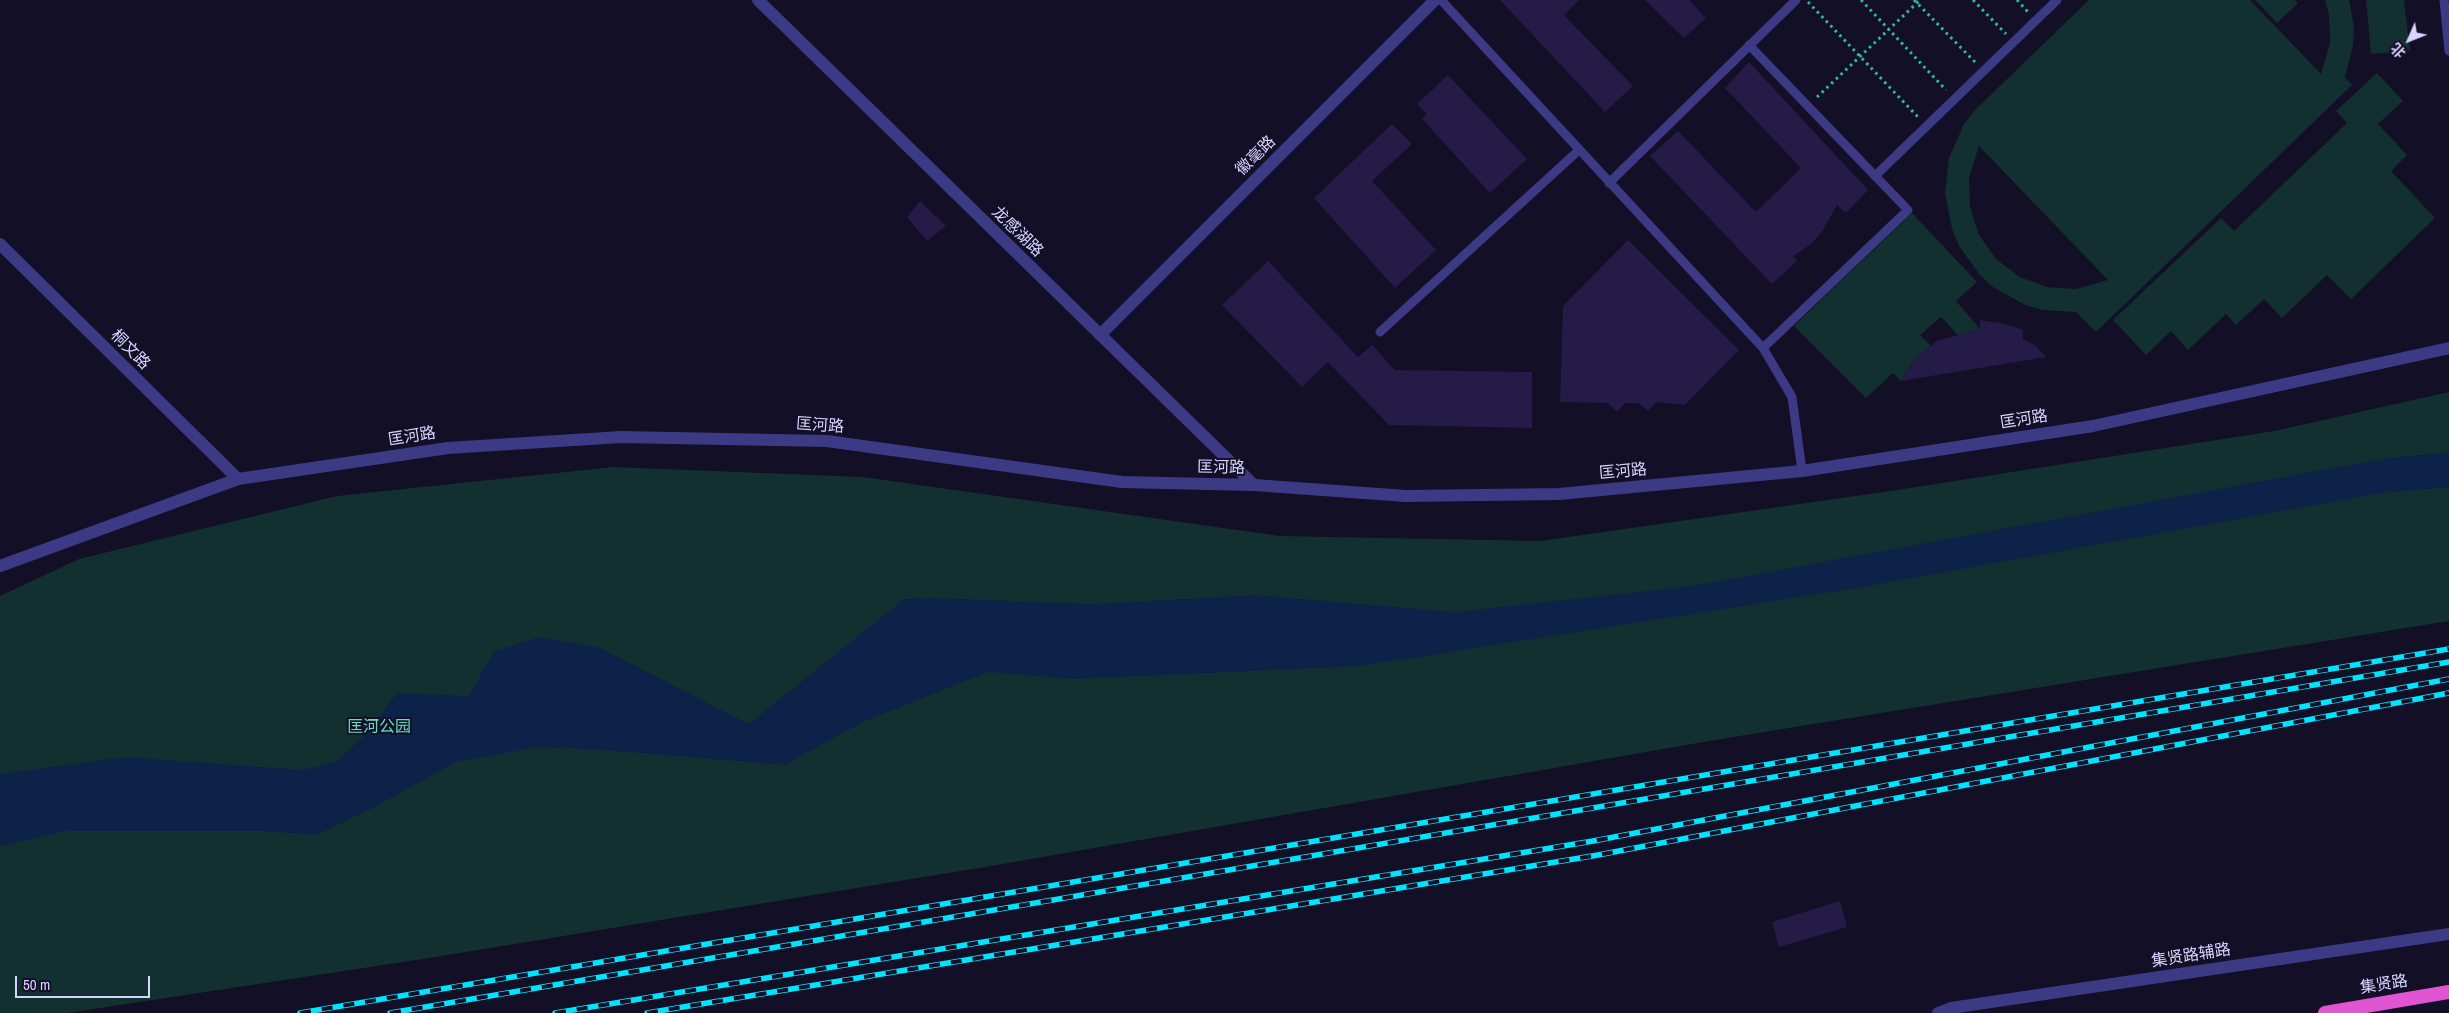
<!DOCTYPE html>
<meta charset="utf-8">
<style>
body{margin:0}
#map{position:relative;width:2449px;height:1013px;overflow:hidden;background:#130f26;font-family:"Archivo Narrow","Noto Sans SC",sans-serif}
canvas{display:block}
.north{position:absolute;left:2384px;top:15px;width:50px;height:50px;-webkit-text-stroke:4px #130f26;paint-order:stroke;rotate:226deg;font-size:14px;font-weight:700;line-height:20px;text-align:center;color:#d9d4ff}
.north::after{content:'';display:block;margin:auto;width:18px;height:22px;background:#d9d4ff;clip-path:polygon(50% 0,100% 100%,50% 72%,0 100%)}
.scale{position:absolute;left:15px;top:976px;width:135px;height:22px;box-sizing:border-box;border:2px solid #d9d4ff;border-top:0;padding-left:6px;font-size:15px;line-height:18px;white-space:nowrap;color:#d9d4ff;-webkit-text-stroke:4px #130f26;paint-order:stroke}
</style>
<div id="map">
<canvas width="2449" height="1013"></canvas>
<div class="north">北</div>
<div class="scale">50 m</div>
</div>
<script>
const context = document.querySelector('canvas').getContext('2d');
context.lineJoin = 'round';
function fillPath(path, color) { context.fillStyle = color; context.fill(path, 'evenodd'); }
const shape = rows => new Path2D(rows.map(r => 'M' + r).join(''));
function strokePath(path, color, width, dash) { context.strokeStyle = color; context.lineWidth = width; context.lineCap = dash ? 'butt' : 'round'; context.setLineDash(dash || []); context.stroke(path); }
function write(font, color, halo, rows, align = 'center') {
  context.font = font + ' "Archivo Narrow","Noto Sans SC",sans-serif'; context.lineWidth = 4; context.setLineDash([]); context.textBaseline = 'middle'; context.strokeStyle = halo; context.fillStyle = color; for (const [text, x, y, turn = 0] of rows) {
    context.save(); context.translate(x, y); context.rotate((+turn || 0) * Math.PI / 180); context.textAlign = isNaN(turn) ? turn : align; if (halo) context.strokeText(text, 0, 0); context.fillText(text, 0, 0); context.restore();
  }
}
fillPath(shape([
 [2089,0,2250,0,2321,74,2330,43,2329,15,2325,0,2349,0,2354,28,2353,45,2345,77,2352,85,2096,332,2076,312,2042,310,2025,305,1993,287,1980,275,1959,246,1952,229,1945,193,1949,158,1964,124,1975,110],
 [1979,146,2108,280,2076,289,2047,287,2020,277,1996,259,1979,235,1970,207,1969,178],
 [2255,0,2295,0,2298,3,2277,23],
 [2366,0,2404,0,2410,51,2371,54],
 [2377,73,2403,101,2378,124,2407,155,2391,171,2435,218,2351,299,2327,275,2282,318,2264,299,2236,325,2226,314,2188,350,2171,331,2146,355,2113,320,2221,218,2234,231,2347,123,2336,111],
 [1912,213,1977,282,1956,301,1980,329,1958,335,1941,317,1920,335,1931,346,1915,358,1901,381,1893,373,1866,398,1794,326],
 [2449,392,2449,621,1715,740,991,866,423,959,67,1013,0,1013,0,596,79,559,337,496,613,467,863,477,1280,536,1540,541,1897,490,2274,431]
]), '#12302f');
fillPath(shape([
 [2449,452,2449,487,2382,493,1857,588,1361,666,1074,679,988,672,863,722,784,765,605,750,538,747,456,762,371,809,316,835,264,831,66,831,0,846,0,774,125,757,303,770,336,762,367,733,397,693,469,696,494,651,540,637,598,647,749,724,904,599,931,598,1095,604,1255,595,1455,612,1692,586,2388,458]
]), '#0c2248');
fillPath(shape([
 [1500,0,1579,0,1564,15,1633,86,1605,112],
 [1645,0,1689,0,1706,18,1684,38],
 [1749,62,1868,190,1846,213,1837,205,1822,232,1811,244,1793,256,1797,261,1772,284,1650,156,1678,131,1756,212,1801,168,1725,88],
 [1448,75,1527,159,1490,193,1422,119,1427,114,1417,104],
 [1392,124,1412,144,1372,181,1436,250,1395,288,1314,198],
 [920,201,946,226,927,241,907,217],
 [1628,240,1739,350,1685,405,1656,402,1648,411,1638,403,1625,403,1617,412,1608,403,1560,402,1563,306],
 [1268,261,1358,357,1372,345,1395,370,1532,372,1532,428,1389,425,1328,362,1302,387,1222,305],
 [1980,320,2005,324,2023,330,2023,339,2036,346,2046,357,1901,381,1915,358,1937,341,1980,329],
 [1840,901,1847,927,1779,947,1772,922]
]), '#241b47');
strokePath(shape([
 [1861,0,1946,90],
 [1914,0,1975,62],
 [1973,0,2006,34],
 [2017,0,2028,12],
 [1808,2,1918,117],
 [1817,97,1920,0]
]), '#2fb8b0', 3, [2.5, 4]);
strokePath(shape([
 [1441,0,1763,348,1792,397,1802,471],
 [2444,0,2449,51],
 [1749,45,1908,210,1763,348],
 [1875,176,2057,0],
 [1609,183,1796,0],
 [1380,332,1579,150]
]), '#3d3a85', 9);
strokePath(shape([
 [758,0,1254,485],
 [0,244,238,479],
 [1100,335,1435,0],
 [0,566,238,479,448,448,621,437,827,441,1122,482,1254,485,1406,496,1559,494,1802,471,2093,426,2449,348],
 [1938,1013,1951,1008,2449,934]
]), '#3d3a85', 12);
strokePath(shape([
 [2325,1013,2449,992]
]), '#e055d1', 14);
const rail = shape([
 [300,1013,2449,649],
 [390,1013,2449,662],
 [555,1013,1593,841,2449,679],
 [647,1013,1598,855,2449,693]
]);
strokePath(rail, '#00e5ff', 5.5);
strokePath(rail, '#130f26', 4, [11]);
write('16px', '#d9d4ff', '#130f26', [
 ["徽毫路",1256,156,-45],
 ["龙感湖路",1017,232,44],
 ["桐文路",130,350,45],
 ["匡河路",2024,420,-9],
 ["匡河路",820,426,4],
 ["匡河路",412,437,-9],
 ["匡河路",1221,468,1],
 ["匡河路",1623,472,-5],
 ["集贤路辅路",2191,956,-9],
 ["集贤路",2384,985,-9]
]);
write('16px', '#5fe0c0', '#130f26', [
 ["匡河公园",379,728]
]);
</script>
